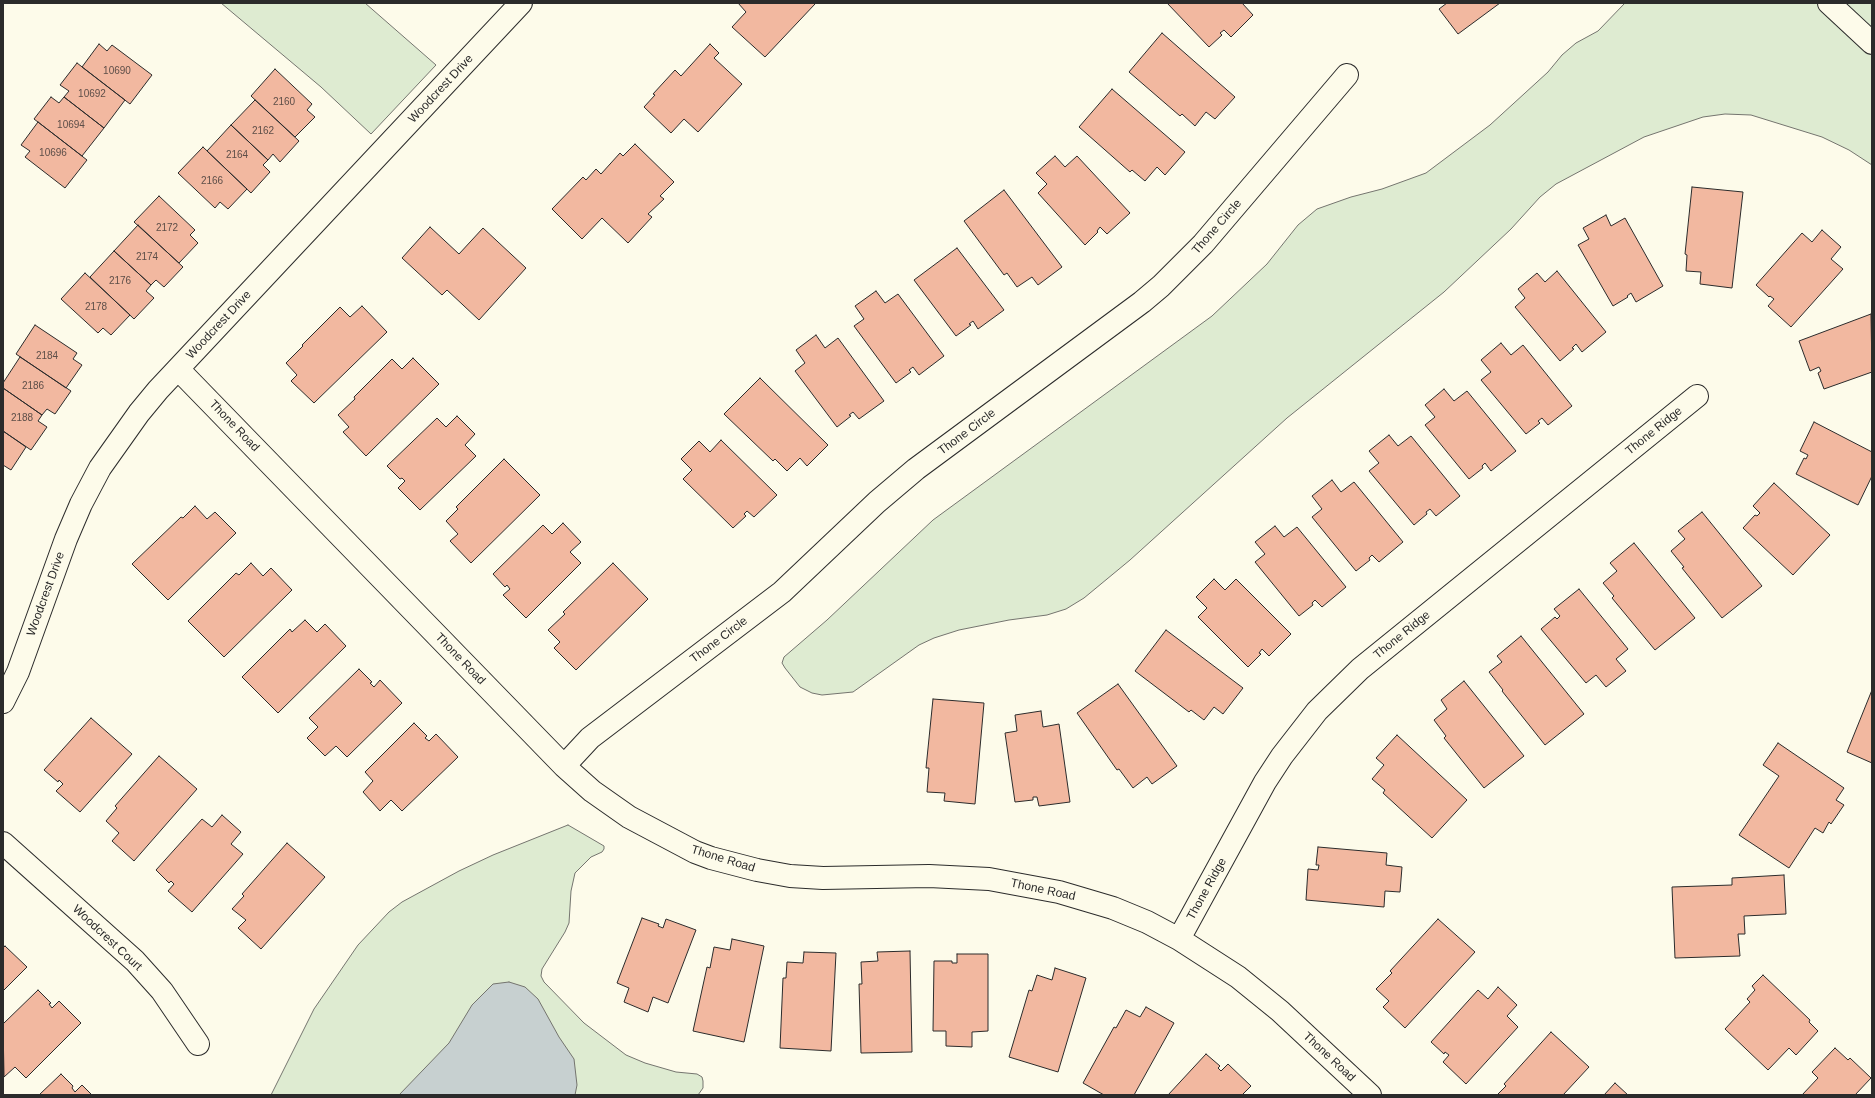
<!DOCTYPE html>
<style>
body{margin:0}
#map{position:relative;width:1875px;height:1098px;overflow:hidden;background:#fdfbea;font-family:Arial,sans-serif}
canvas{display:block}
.frame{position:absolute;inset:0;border:4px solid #2b2b2b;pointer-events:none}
</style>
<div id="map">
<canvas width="1875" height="1098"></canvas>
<div class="frame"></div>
</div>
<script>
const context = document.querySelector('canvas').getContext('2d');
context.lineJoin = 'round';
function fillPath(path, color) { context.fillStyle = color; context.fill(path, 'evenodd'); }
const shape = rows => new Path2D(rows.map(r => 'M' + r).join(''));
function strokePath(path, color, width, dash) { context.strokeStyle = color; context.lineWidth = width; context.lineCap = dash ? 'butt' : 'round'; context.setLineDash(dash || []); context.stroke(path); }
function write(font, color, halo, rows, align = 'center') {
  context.font = font + ' Arial,sans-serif'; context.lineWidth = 3; context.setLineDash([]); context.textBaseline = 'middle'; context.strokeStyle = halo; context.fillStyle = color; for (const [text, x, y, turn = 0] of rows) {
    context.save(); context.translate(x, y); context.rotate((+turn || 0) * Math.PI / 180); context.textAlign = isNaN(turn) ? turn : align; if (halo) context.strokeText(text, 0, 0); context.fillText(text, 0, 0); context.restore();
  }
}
const green = shape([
 [221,3,365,3,436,65,371,134,321,87,221,3],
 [1625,3,1872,3,1872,165,1849,150,1822,137,1751,115,1725,114,1703,117,1644,137,1556,184,1540,197,1511,229,1444,292,1287,418,1130,560,1084,598,1066,609,1047,615,1009,620,959,630,934,638,919,645,853,692,822,695,812,693,800,687,785,668,782,663,784,657,827,620,933,520,1212,316,1267,264,1298,225,1317,209,1351,197,1382,189,1426,173,1490,125,1548,72,1562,55,1576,43,1598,31,1625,3],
 [568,825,604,846,604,849,602,852,591,857,575,873,571,891,569,923,565,932,542,969,541,976,544,982,584,1023,626,1055,645,1063,676,1072,697,1074,702,1077,703,1081,703,1088,698,1095,271,1095,314,1009,358,945,389,912,402,902,459,871,493,855,568,825]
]);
fillPath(green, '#deebd1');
strokePath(green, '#74746e', 1);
const water = shape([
 [509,982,525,987,538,999,559,1037,574,1059,577,1085,575,1095,399,1095,449,1043,472,1005,493,984,509,982]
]);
fillPath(water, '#c7d0d0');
strokePath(water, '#74746e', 1);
const building = shape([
 [738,3,814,3,815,4,765,57,732,27,746,12,738,3],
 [1167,3,1242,3,1253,15,1231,37,1224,30,1220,33,1222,35,1209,47,1167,3],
 [1447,3,1446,3,1500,3,1458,34,1439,9,1447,3],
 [1162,33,1235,97,1215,119,1206,112,1195,126,1182,114,1180,116,1129,72,1162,33],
 [99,44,107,51,112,45,152,75,130,104,82,67,99,44],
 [710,44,719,53,714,58,742,84,698,132,684,119,671,133,644,107,655,95,653,94,675,70,681,76,710,44],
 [77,63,125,100,104,128,64,97,69,91,60,85,77,63],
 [275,69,312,104,307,110,315,117,295,137,251,96,275,69],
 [1112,89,1185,152,1165,175,1157,167,1145,181,1132,170,1130,172,1079,127,1112,89],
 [51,97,59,103,64,97,104,128,82,156,34,119,51,97],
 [255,100,299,141,280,162,273,154,268,160,231,125,255,100],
 [38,122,87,160,65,188,25,157,30,151,21,145,38,122],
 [231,125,268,160,263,165,270,172,251,193,207,151,231,125],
 [635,144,674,182,660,196,664,199,648,214,652,217,628,243,602,218,582,239,552,209,583,177,586,180,596,169,601,174,620,153,623,156,635,144],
 [203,147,247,189,228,209,220,202,215,208,178,173,203,147],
 [1055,156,1065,167,1077,156,1130,213,1107,234,1100,227,1097,231,1098,232,1085,245,1038,193,1047,184,1036,173,1055,156],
 [1692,187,1743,192,1732,288,1700,284,1701,272,1686,271,1687,255,1685,254,1692,187],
 [1004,190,1062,267,1038,285,1032,277,1017,287,1007,273,1004,275,964,221,1004,190],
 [159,196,195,230,190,235,198,243,179,263,134,222,159,196],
 [1606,215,1611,226,1625,218,1663,286,1636,302,1631,293,1627,296,1628,297,1613,306,1578,245,1589,239,1583,228,1606,215],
 [138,225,183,267,164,287,156,280,151,285,114,251,138,225],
 [430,227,459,254,483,228,526,268,479,320,447,290,442,295,402,258,430,227],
 [1822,230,1841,247,1831,259,1843,269,1791,327,1768,306,1774,299,1770,296,1769,297,1756,285,1802,233,1812,242,1822,230],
 [957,248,1004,310,978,329,973,321,969,324,971,325,956,336,914,280,957,248],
 [114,251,151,285,146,291,154,298,134,319,90,277,114,251],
 [1557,271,1606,332,1582,352,1576,344,1572,348,1574,349,1560,361,1515,307,1525,298,1518,289,1537,273,1545,282,1557,271],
 [85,273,130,315,111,335,103,328,98,333,61,299,85,273],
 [876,291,885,303,898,294,944,356,919,375,913,367,909,370,911,372,896,383,854,326,864,319,855,306,876,291],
 [362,306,387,332,314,403,291,381,297,375,286,363,303,346,302,345,340,307,350,317,362,306],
 [1871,314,1872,372,1824,389,1818,373,1821,371,1819,367,1810,371,1799,341,1871,314],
 [35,325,77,353,73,359,82,365,66,388,16,354,35,325],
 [816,335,825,348,838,338,884,401,859,419,853,412,849,415,851,416,837,427,795,371,805,363,796,350,816,335],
 [1501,343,1511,355,1523,345,1572,406,1548,425,1542,418,1538,421,1540,423,1526,434,1481,380,1491,372,1481,360,1501,343],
 [20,357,71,391,55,414,47,409,42,415,3,388,3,383,20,357],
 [413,358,439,384,366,456,343,432,349,427,338,415,355,399,354,397,392,359,402,369,413,358],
 [760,378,828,445,807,466,800,458,787,471,775,459,773,461,724,414,760,378],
 [3,388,42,415,38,421,47,427,31,450,3,431,3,388],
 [1444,389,1454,401,1467,391,1516,451,1491,471,1485,463,1482,466,1483,468,1469,479,1425,425,1435,417,1425,405,1444,389],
 [457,416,475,434,465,445,476,456,420,510,398,488,405,481,402,478,400,479,387,466,437,418,446,427,457,416],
 [1814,422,1872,452,1872,476,1858,505,1796,474,1804,458,1806,459,1808,455,1800,451,1814,422],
 [3,431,26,447,11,470,3,465,3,431],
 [1389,435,1398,446,1411,436,1460,496,1436,516,1430,509,1426,512,1427,514,1414,525,1369,471,1379,463,1369,451,1389,435],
 [721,440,777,495,754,517,747,511,744,514,746,516,733,528,683,479,692,470,681,459,699,441,710,452,721,440],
 [504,459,540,495,471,563,450,541,458,534,446,521,458,509,456,507,504,459],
 [1332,480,1341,492,1354,482,1403,542,1379,562,1372,555,1369,558,1370,560,1356,571,1312,517,1322,509,1312,496,1332,480],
 [1774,483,1830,535,1793,575,1743,528,1755,515,1757,516,1760,513,1753,506,1774,483],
 [195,506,207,519,215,512,236,533,168,600,132,564,181,517,183,518,195,506],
 [1702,512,1762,586,1722,618,1682,568,1684,567,1671,551,1685,539,1678,531,1702,512],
 [563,523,581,542,570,552,581,563,526,618,503,595,510,589,507,585,505,587,493,574,543,525,552,534,563,523],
 [1275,526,1284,537,1297,527,1346,587,1322,607,1315,600,1312,603,1313,605,1299,616,1255,562,1265,554,1255,542,1275,526],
 [1634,543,1695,618,1655,650,1612,598,1614,596,1603,583,1617,571,1610,563,1634,543],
 [251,563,263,576,271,568,292,590,224,657,188,621,236,573,239,575,251,563],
 [613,563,648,599,576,670,554,648,560,642,548,630,565,614,563,612,613,563],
 [1214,579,1225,590,1236,579,1291,634,1269,656,1262,649,1259,653,1261,654,1248,667,1198,617,1207,608,1196,597,1214,579],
 [1579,589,1628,649,1616,659,1626,671,1606,687,1596,675,1586,683,1541,629,1555,617,1557,619,1560,616,1554,609,1579,589],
 [305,620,317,632,325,624,346,646,278,713,242,677,290,629,292,632,305,620],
 [1166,630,1243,688,1223,714,1214,707,1204,720,1191,710,1189,712,1135,671,1166,630],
 [1521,636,1584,714,1545,745,1502,691,1503,690,1489,672,1502,662,1497,656,1521,636],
 [359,669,372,682,370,683,374,687,380,680,402,703,347,757,336,746,325,756,307,738,318,727,309,718,359,669],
 [1464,681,1524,756,1484,788,1444,738,1446,736,1434,720,1447,709,1441,700,1464,681],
 [1118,684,1177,766,1152,784,1147,777,1133,788,1119,769,1117,770,1077,713,1118,684],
 [1872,690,1872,763,1847,752,1872,690],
 [933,699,984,703,975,804,944,801,945,793,927,792,929,768,926,768,933,699],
 [1041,711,1043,727,1059,724,1070,802,1039,806,1037,797,1033,797,1033,800,1015,802,1005,733,1017,731,1015,715,1041,711],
 [91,718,132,754,80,812,56,791,63,784,59,780,58,782,44,770,91,718],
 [414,723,427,736,425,738,429,741,436,734,458,757,402,811,391,800,380,811,363,792,373,781,365,772,414,723],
 [1397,735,1467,800,1432,838,1383,793,1385,790,1372,779,1384,765,1376,758,1397,735],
 [1778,743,1844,788,1836,800,1844,805,1831,824,1829,822,1823,833,1815,828,1789,868,1739,835,1779,776,1763,765,1778,743],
 [159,756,197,789,134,861,112,841,119,833,106,821,117,808,115,806,159,756],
 [222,815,241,832,231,844,243,854,192,912,168,891,174,884,171,881,169,883,156,870,202,819,212,827,222,815],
 [287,843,325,877,261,949,238,928,246,920,232,909,244,896,242,894,287,843],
 [1318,847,1387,853,1386,865,1402,867,1400,892,1385,891,1384,907,1306,900,1308,869,1318,870,1319,865,1316,865,1318,847],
 [1784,875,1786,914,1744,916,1745,934,1738,934,1740,956,1675,958,1672,887,1732,885,1732,878,1784,875],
 [642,918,659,924,658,926,663,928,666,919,696,930,668,1003,653,997,648,1012,624,1002,629,988,617,983,642,918],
 [1438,919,1475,952,1405,1028,1383,1007,1389,1001,1376,989,1392,973,1390,971,1438,919],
 [732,939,764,946,744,1042,693,1031,707,967,710,968,714,947,730,950,732,939],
 [5,946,27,967,3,991,3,948,5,946],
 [910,951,912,1052,861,1053,859,984,862,984,861,962,878,961,877,952,910,951],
 [804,952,836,953,831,1051,780,1048,783,978,786,978,787,962,803,963,804,952],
 [957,954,988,954,988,1031,972,1032,972,1047,946,1046,946,1031,933,1031,934,961,952,961,952,963,957,963,957,954],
 [1055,968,1086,978,1058,1072,1009,1057,1029,990,1032,991,1037,975,1052,980,1055,968],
 [1763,975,1810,1020,1809,1022,1818,1031,1796,1055,1789,1048,1768,1070,1725,1029,1750,1002,1747,999,1755,990,1752,986,1763,975],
 [1498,987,1517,1005,1507,1016,1518,1027,1466,1084,1443,1062,1449,1055,1445,1052,1444,1054,1431,1042,1478,990,1488,999,1498,987],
 [38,990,51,1003,49,1004,52,1008,59,1001,81,1023,26,1078,15,1067,4,1077,3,1024,38,990],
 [1146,1007,1174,1023,1134,1095,1104,1095,1083,1083,1114,1027,1116,1028,1126,1010,1140,1017,1146,1007],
 [1551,1032,1589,1067,1563,1095,1497,1095,1506,1086,1504,1084,1551,1032],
 [1835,1048,1848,1060,1850,1058,1871,1078,1855,1095,1802,1095,1818,1078,1812,1072,1835,1048],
 [1206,1054,1220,1066,1218,1068,1221,1071,1228,1064,1251,1086,1242,1095,1168,1095,1206,1054],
 [61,1074,73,1086,72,1088,75,1092,82,1085,92,1095,39,1095,61,1074],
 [1615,1083,1628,1095,1604,1095,1615,1083]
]);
fillPath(building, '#f2b8a0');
strokePath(building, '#2b2b2b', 1);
const minor = shape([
 [178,369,564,766,592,791,629,817,695,852,711,858,757,870,790,876,823,878,929,876,989,879,1059,892,1113,908,1147,922,1179,939,1238,977,1280,1011,1370,1095],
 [3,702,18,672,66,539,81,504,100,468,139,413,158,390,521,3],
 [564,766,590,738,782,592,877,502,916,469,1142,302,1161,286,1203,244,1347,75],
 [3,843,135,961,162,991,198,1044],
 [1179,939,1265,782,1282,756,1317,711,1360,669,1697,396]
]);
const secondary = shape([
 [1829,3,1872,43]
]);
strokePath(minor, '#2b2b2b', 24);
strokePath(secondary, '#2b2b2b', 24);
strokePath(minor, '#fdfbea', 22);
strokePath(secondary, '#fdfbea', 22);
write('10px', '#5d4e48', null, [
 ["10690",117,71],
 ["10692",92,94],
 ["2160",284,102],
 ["10694",71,125],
 ["2162",263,131],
 ["10696",53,153],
 ["2164",237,155],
 ["2166",212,181],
 ["2172",167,228],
 ["2174",147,257],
 ["2176",120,281],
 ["2178",96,307],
 ["2184",47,356],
 ["2186",33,386],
 ["2188",22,418]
]);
write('12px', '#2b2b2b', '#fdfbea', [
 ["Woodcrest Drive",441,89,-47],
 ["Thone Circle",1217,227,-49],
 ["Woodcrest Drive",219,325,-47],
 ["Thone Road",234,426,46],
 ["Thone Ridge",1654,431,-39],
 ["Thone Circle",967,432,-37],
 ["Woodcrest Drive",46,594,-70],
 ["Thone Ridge",1402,635,-39],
 ["Thone Circle",719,640,-37],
 ["Thone Road",460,659,46],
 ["Thone Road",723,859,17],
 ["Thone Ridge",1207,889,-61],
 ["Thone Road",1043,890,12],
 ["Woodcrest Court",107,938,43],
 ["Thone Road",1329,1057,43]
]);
</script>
